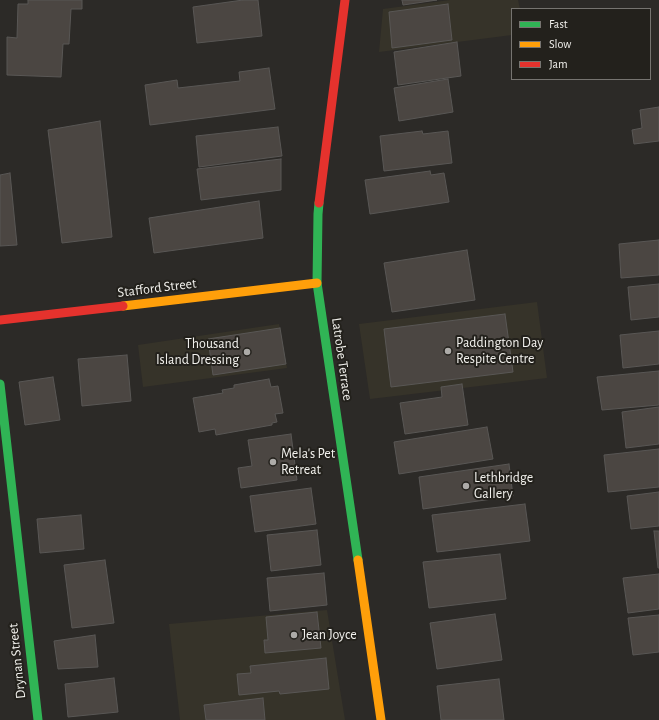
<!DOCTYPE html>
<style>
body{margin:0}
#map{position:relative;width:659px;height:720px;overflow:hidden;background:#2c2a27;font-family:"Alegreya Sans",sans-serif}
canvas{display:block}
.legend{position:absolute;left:511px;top:8px;width:140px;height:72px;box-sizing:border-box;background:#23211c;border:1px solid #767470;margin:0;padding:5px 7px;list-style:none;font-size:12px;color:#f2f1ed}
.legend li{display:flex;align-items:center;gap:8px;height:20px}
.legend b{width:20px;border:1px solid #767470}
</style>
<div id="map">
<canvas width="659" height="720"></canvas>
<ul class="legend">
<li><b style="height:5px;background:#30b455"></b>Fast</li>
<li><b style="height:5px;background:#ff9f0a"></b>Slow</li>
<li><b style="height:5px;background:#e5322d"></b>Jam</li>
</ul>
</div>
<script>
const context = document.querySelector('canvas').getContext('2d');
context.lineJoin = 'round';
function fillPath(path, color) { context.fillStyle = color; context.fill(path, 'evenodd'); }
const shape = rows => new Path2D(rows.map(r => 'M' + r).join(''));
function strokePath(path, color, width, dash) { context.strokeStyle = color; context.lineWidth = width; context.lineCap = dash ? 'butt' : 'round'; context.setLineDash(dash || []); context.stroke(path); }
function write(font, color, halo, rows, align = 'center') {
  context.font = font + ' "Alegreya Sans",sans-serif'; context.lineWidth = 4; context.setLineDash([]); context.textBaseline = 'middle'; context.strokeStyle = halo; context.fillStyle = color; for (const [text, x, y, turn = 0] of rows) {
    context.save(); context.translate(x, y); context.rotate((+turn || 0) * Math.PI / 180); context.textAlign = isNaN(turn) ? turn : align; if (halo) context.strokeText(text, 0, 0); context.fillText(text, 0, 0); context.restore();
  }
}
fillPath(shape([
 [450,0,518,0,520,9,512,9,512,35,379,52,383,9],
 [537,302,547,378,370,399,359,324],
 [279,324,287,368,143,387,138,345],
 [327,610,345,720,180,720,169,624]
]), '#363329');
const building = shape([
 [28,0,82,0,82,9,71,9,69,44,63,44,61,77,7,75,7,37,17,38,18,4,28,4,28,0],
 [243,0,258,0,262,36,197,43,193,7,243,0],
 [402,0,437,0,403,5,402,0],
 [448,4,452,40,392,48,389,12,448,4],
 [457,42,461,76,398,85,394,52,457,42],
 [269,68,275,109,150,125,145,85,177,80,178,88,240,81,239,72,269,68],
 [448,79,453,112,399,121,394,88,448,79],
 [659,107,659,141,634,144,632,130,642,128,640,110,659,107],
 [100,121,112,237,62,243,48,130,100,121],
 [278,127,282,156,199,167,196,136,278,127],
 [422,131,423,134,448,131,452,163,384,171,380,136,422,131],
 [281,159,281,190,201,200,197,169,281,159],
 [430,171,431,175,444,173,449,202,370,214,365,180,430,171],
 [10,173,17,245,0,246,0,175,10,173],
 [259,201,263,238,154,253,149,218,259,201],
 [659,240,659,275,621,278,619,244,659,240],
 [467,250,475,300,392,312,384,263,467,250],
 [659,284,659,317,631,320,628,287,659,284],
 [505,314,513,372,391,387,384,329,505,314],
 [280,328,286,364,213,375,208,339,280,328],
 [659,331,659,364,623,368,620,335,659,331],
 [127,355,131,401,82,406,78,359,127,355],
 [659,371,659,405,602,410,597,377,659,371],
 [53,377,60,420,25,425,19,382,53,377],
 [269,379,271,387,278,386,283,413,275,414,277,422,272,423,272,425,216,435,215,429,199,432,193,398,223,393,222,390,234,388,234,385,269,379],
 [462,384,468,425,405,434,400,403,442,397,441,387,462,384],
 [659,407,659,444,626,448,622,412,659,407],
 [487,427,493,459,399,474,394,442,487,427],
 [291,434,297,480,241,488,238,468,252,466,248,440,291,434],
 [659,449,659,487,608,492,604,455,659,449],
 [509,464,513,496,423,509,419,477,509,464],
 [311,488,316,524,255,532,250,496,311,488],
 [659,492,659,526,631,529,627,496,659,492],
 [525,504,530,541,437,552,432,515,525,504],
 [81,515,84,549,40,553,37,519,81,515],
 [317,530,321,565,271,571,267,535,317,530],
 [654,531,659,531,659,568,658,568,654,531],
 [500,554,506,599,429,608,423,562,500,554],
 [105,560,114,623,72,628,64,565,105,560],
 [324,573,327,605,270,611,267,578,324,573],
 [659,574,659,609,628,613,623,578,659,574],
 [317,612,321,648,265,653,264,640,268,640,266,617,317,612],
 [495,614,502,660,437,669,430,623,495,614],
 [659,615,659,652,633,655,628,618,659,615],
 [95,635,98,667,58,669,54,641,95,635],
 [326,658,329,689,280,694,279,691,239,695,237,674,251,673,250,666,326,658],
 [114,678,118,712,68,717,65,684,114,678],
 [499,679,504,720,441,720,437,686,499,679],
 [263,698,265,720,206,720,204,705,263,698]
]);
fillPath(building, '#4b4642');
strokePath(building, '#595755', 1);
strokePath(shape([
 [319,203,318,214,317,283,358,560],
 [0,384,38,720]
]), '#30b455', 9);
strokePath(shape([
 [123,306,317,283],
 [358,560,381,720]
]), '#ff9f0a', 9);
strokePath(shape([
 [319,203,345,0],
 [0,320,123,306]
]), '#e5322d', 9);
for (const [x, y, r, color] of [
 [448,351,4,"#adaba8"],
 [247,352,4,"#adaba8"],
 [273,462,4,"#adaba8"],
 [466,486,4,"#adaba8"],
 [294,635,4,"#adaba8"]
]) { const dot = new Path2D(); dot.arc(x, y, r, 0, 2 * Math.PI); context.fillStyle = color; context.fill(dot); strokePath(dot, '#23211c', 1.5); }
write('14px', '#f2f1ed', '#23211c', [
 ["Stafford Street",157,288,-7],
 ["Latrobe Terrace",342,359,82],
 ["Drynan Street",17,661,-96]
]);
write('14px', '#f2f1ed', '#23211c', [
 ["Paddington Day",456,343],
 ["Respite Centre",456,359],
 ["Thousand",239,344,"right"],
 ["Island Dressing",239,360,"right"],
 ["Mela's Pet",281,454],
 ["Retreat",281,470],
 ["Lethbridge",474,478],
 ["Gallery",474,494],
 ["Jean Joyce",302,635]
], 'left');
</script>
